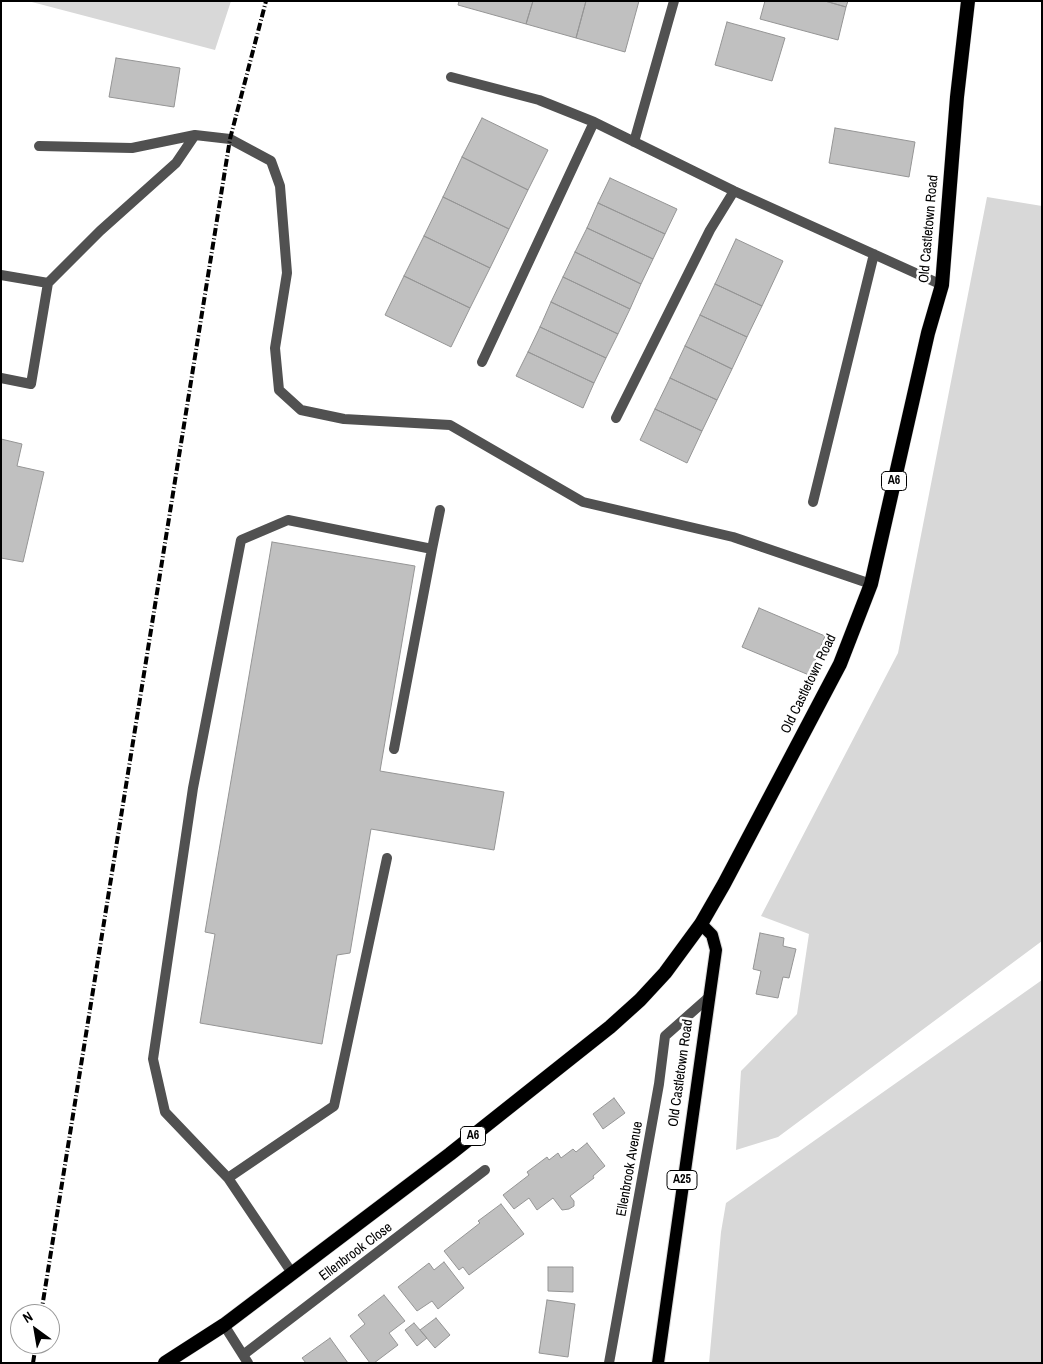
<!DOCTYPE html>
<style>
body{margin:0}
#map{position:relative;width:1043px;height:1364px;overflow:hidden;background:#fff;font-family:"Archivo Narrow",sans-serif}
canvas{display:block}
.frame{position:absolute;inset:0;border:2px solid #000;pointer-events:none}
.north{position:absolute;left:10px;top:1304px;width:50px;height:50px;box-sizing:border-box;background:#fff;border:1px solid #999;border-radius:50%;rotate:328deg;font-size:14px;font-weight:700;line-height:20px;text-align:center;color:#000}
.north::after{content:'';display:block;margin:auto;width:18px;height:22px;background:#000;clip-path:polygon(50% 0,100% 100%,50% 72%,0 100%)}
</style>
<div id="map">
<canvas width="1043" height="1364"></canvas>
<div class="frame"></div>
<div class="north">N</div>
</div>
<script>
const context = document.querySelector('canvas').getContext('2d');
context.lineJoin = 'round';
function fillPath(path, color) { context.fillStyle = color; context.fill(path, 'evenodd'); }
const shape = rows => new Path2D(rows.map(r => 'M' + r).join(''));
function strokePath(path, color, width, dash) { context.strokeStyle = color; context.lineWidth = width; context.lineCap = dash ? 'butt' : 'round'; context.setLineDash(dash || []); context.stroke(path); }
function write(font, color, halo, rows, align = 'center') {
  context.font = font + ' "Archivo Narrow",sans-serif'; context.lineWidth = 5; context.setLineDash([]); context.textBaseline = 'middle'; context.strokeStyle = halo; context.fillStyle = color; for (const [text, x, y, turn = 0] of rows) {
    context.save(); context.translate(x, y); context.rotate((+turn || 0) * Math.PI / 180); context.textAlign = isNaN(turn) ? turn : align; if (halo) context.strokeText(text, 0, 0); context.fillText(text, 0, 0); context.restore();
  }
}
fillPath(shape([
 [28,1,231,1,215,50],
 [987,197,1042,206,1042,941,778,1137,736,1150,741,1071,797,1014,809,934,761,916,898,653],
 [1042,980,1042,1363,709,1363,721,1232,726,1203]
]), '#d8d8d8');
const building = shape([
 [459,1,533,1,526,24,458,5,459,1],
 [533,1,586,1,576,38,526,24,533,1],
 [586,1,639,1,625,52,576,38,586,1],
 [765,1,825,1,846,7,838,40,760,19,765,1],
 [825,1,848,1,846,7,825,1],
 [727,22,785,38,772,81,715,65,727,22],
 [116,58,180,68,174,107,109,97,116,58],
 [482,118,548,150,528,190,462,157,482,118],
 [835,128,915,142,909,177,829,163,835,128],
 [462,157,528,190,509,229,443,197,462,157],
 [610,178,677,209,665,234,598,203,610,178],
 [443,197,509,229,490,268,424,236,443,197],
 [598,203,665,234,653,259,587,228,598,203],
 [587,228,653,259,641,284,575,252,587,228],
 [424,236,490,268,470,308,404,276,424,236],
 [736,239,783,261,762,306,715,284,736,239],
 [575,252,641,284,630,309,563,277,575,252],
 [404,276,470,308,451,347,385,315,404,276],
 [563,277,630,309,618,334,551,302,563,277],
 [715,284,762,306,747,337,700,315,715,284],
 [551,302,618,334,606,358,540,327,551,302],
 [700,315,747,337,732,369,685,346,700,315],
 [540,327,606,358,594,383,528,352,540,327],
 [685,346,732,369,717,400,670,378,685,346],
 [528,352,594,383,583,408,516,376,528,352],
 [670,378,717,400,702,431,655,409,670,378],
 [655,409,702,431,687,463,640,440,655,409],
 [1,439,22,444,17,466,44,472,23,562,1,558,1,439],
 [272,542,415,566,380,771,504,792,494,850,371,829,350,953,337,955,322,1044,200,1023,215,934,205,932,272,542],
 [759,608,825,636,809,675,742,647,759,608],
 [760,933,784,938,783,946,796,949,789,978,783,977,778,998,756,994,761,971,753,969,760,933],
 [614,1098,625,1113,603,1129,593,1114,614,1098],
 [587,1143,605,1166,593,1176,594,1178,570,1196,574,1201,574,1206,569,1209,562,1210,553,1198,537,1210,529,1198,514,1209,503,1195,529,1175,527,1172,547,1157,549,1160,558,1153,561,1158,573,1149,576,1152,587,1143],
 [501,1204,524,1234,469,1275,463,1267,459,1270,444,1251,480,1223,478,1221,501,1204],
 [444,1262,464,1288,438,1309,432,1301,417,1311,398,1287,429,1263,434,1270,444,1262],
 [548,1267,573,1267,573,1292,548,1291,548,1267],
 [384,1295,405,1321,389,1333,398,1345,374,1363,370,1363,350,1336,365,1324,358,1315,384,1295],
 [547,1300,575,1304,568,1357,539,1353,547,1300],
 [436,1318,450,1335,435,1348,420,1330,436,1318],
 [414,1323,427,1338,417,1346,405,1330,414,1323],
 [330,1338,348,1363,306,1363,302,1358,330,1338]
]);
fillPath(building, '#c0c0c0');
strokePath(building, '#959595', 1);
const primary = shape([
 [658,1363,716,950,712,935,701,924]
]);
const trunk = shape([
 [165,1363,224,1325,450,1154,610,1027,640,1000,665,973,701,924,724,884,840,664,871,584,928,333,942,285,957,97,968,1]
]);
strokePath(primary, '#dbdbdb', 14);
strokePath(trunk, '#dbdbdb', 15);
strokePath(shape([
 [451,77,539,100,594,122,734,191,942,285],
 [634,142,674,1],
 [39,146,132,148,195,135],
 [1,275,48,283],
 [482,362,594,122],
 [1,378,31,384,48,283,100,231,176,163,195,135,230,139,271,161,280,186,287,273,275,348,279,390,301,410,344,419,450,425,583,502,733,537,871,584],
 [616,418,710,230,734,191],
 [813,502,874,254],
 [432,549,440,510],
 [228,1178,334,1106,387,858],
 [292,1273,228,1178,165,1112,153,1059,193,788,241,540,288,520,432,549,394,749]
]), '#515151', 10);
strokePath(shape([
 [224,1325,248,1363],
 [243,1355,485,1170],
 [609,1363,659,1084,665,1036,708,998]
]), '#515151', 10);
strokePath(primary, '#000', 12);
strokePath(trunk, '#000', 14);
strokePath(shape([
 [41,1314,230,139,266,1],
 [33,1363,36,1344]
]), '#000', 4, [8, 2.5, 1, 2.5]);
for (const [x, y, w] of [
 [894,481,25],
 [473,1136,25],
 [682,1180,30]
]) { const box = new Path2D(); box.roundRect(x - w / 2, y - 9.5, w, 19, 4); context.fillStyle = '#fff'; context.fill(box); strokePath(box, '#000', 1); }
write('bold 12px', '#000', null, [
 ["A6",894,481],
 ["A6",473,1136],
 ["A25",682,1180]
]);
write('14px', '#000', '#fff', [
 ["Old Castletown Road",929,229,-85],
 ["Old Castletown Road",809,684,-64],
 ["Old Castletown Road",681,1073,-82],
 ["Ellenbrook Avenue",630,1169,-80],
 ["Ellenbrook Close",356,1252,-37]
]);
</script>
